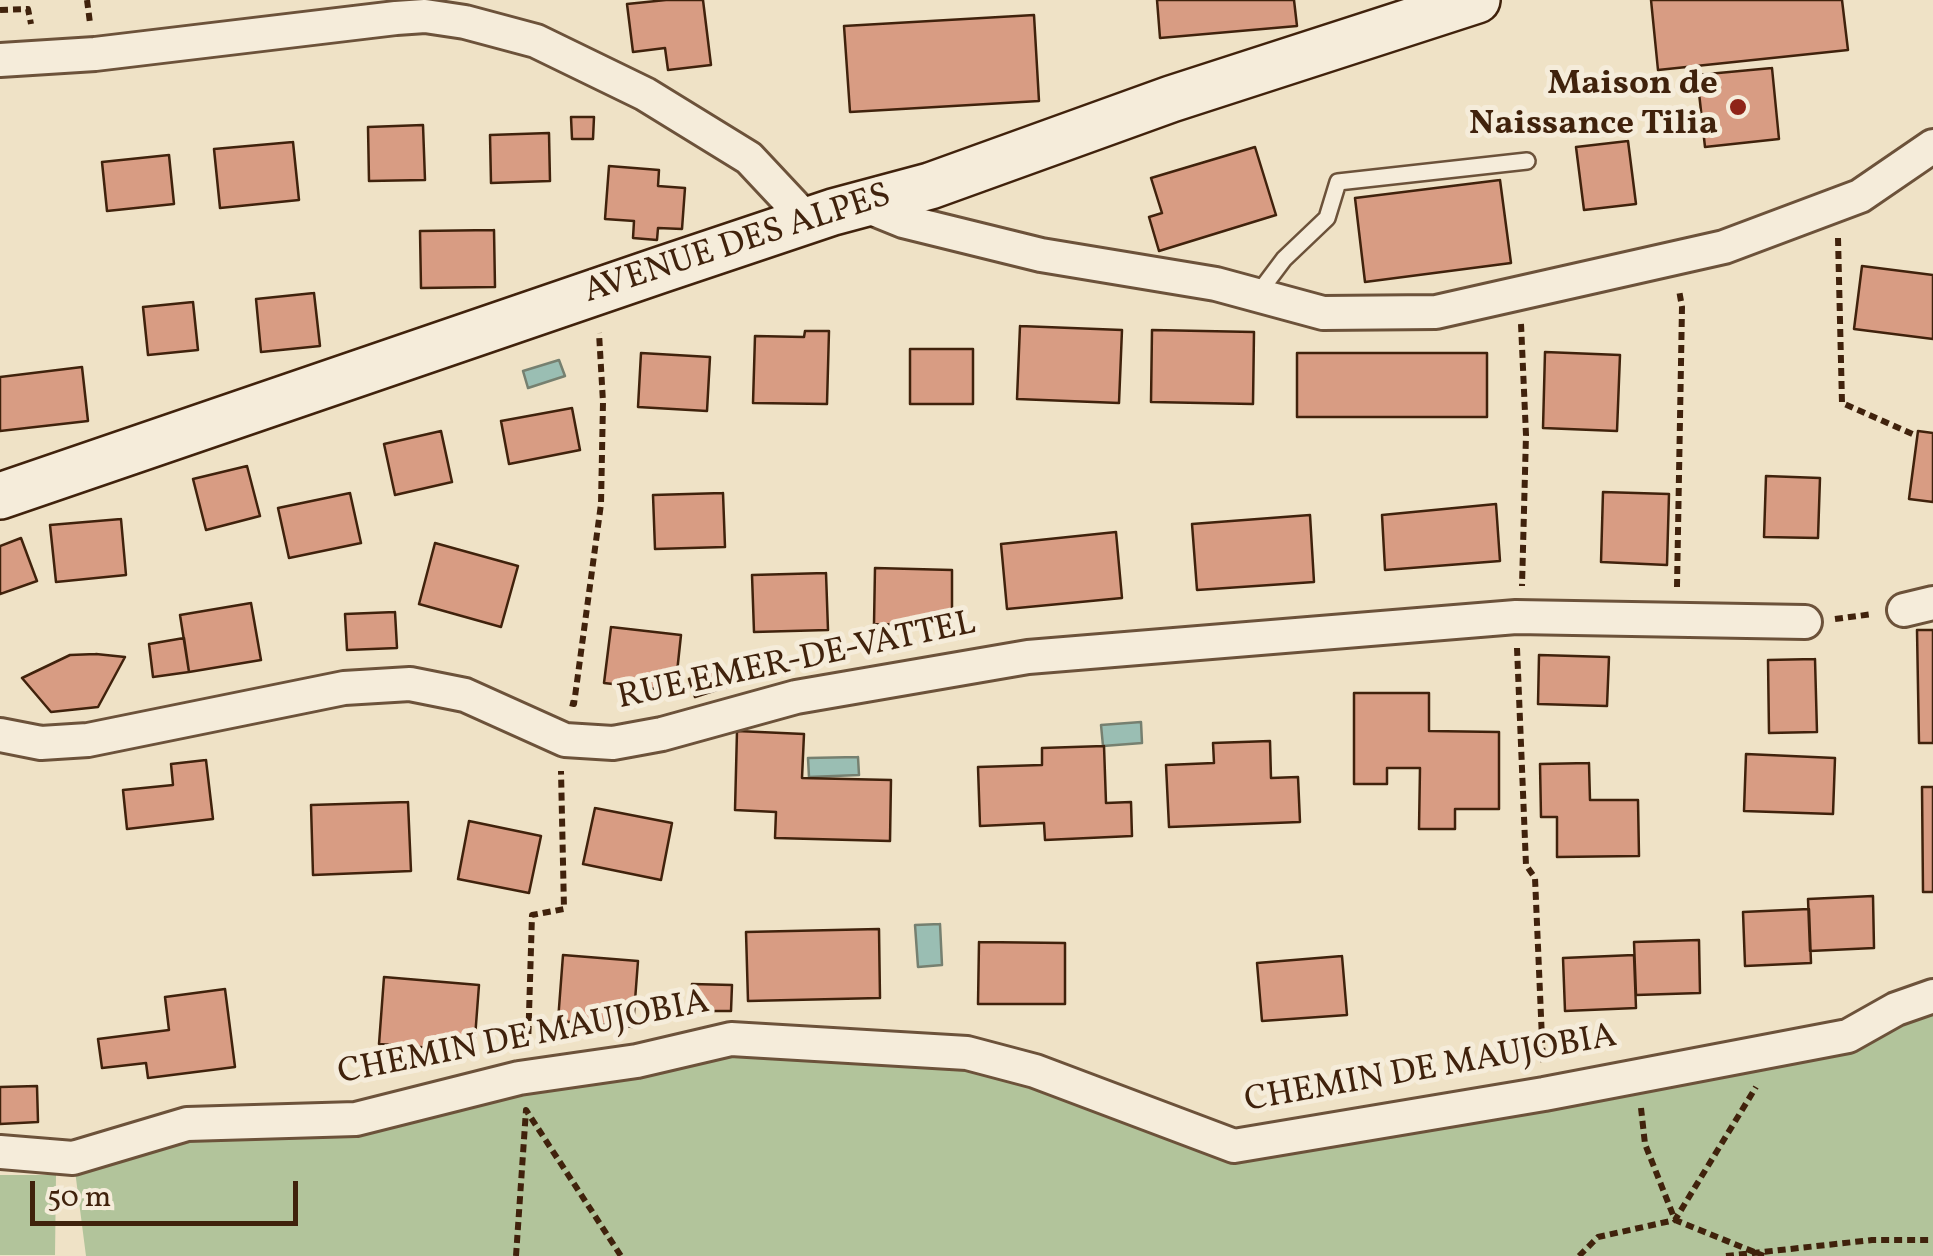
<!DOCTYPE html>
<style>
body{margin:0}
#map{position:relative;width:1933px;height:1256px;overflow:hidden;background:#efe2c6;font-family:Vollkorn,serif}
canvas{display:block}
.scale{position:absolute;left:30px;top:1181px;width:268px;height:45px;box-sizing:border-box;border:5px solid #40220c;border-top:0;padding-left:12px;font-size:30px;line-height:35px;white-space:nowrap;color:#40220c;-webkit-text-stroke:8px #f5ecda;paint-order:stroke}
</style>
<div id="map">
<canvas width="1933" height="1256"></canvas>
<div class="scale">50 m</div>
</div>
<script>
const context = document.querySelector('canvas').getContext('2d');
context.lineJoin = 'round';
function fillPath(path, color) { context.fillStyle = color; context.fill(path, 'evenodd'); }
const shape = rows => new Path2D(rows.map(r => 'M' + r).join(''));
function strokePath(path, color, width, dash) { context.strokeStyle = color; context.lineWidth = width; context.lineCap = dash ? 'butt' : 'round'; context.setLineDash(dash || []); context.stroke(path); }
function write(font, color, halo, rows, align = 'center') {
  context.font = font + ' Vollkorn,serif'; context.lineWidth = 10; context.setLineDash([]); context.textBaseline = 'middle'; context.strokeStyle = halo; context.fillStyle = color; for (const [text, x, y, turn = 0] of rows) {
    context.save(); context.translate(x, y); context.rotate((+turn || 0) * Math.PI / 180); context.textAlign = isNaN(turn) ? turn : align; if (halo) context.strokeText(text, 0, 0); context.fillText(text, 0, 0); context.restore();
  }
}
fillPath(shape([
 [1933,1008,1933,1256,86,1256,74,1163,187,1128,722,1053,891,1056,1053,1085,1239,1155,1873,1043],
 [0,1175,56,1175,55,1255,0,1255]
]), '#b2c49b');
const water = shape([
 [559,360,565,376,528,388,523,371,559,360],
 [1141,722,1142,743,1103,746,1101,725,1141,722],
 [858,757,859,775,809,777,808,758,858,757],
 [940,924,942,965,918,967,915,925,940,924]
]);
fillPath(water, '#9abeb3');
strokePath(water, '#768070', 2.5);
const building = shape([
 [666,0,703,0,711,65,668,70,665,48,633,52,627,4,666,0],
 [1157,0,1294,0,1297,26,1160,38,1157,0],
 [1651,0,1842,0,1848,50,1658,70,1651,0],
 [1034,15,1039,101,850,112,844,26,1034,15],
 [1772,68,1779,139,1705,147,1697,75,1772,68],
 [571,117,594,117,593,139,572,139,571,117],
 [423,125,425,180,369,181,368,127,423,125],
 [549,133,550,181,491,183,490,135,549,133],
 [1628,141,1636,204,1584,210,1576,147,1628,141],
 [293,142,299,200,220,208,214,149,293,142],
 [1255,147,1276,215,1159,251,1149,217,1162,213,1151,178,1255,147],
 [169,155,174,204,107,211,102,162,169,155],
 [609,166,659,170,658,186,685,188,682,229,658,228,657,240,633,238,634,221,605,219,609,166],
 [1500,180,1511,263,1365,282,1355,198,1500,180],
 [494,230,495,287,421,288,420,231,494,230],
 [1862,266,1933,275,1933,339,1854,329,1862,266],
 [314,293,320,346,261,352,256,299,314,293],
 [193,302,198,350,148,355,143,307,193,302],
 [1020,326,1122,330,1119,403,1017,399,1020,326],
 [1152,330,1254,332,1253,404,1151,402,1152,330],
 [805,331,829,331,827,404,753,403,755,336,804,337,805,331],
 [910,349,973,349,973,404,910,404,910,349],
 [1545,352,1620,355,1617,431,1543,428,1545,352],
 [641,353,710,357,707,411,638,407,641,353],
 [1297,353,1487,353,1487,417,1297,417,1297,353],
 [82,367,88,421,0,431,0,377,82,367],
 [572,408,580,450,509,464,501,421,572,408],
 [441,431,452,482,395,495,384,444,441,431],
 [1918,431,1933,433,1933,502,1909,499,1918,431],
 [247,466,260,516,206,530,193,479,247,466],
 [1766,476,1820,478,1818,538,1764,537,1766,476],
 [1603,492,1669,494,1667,565,1601,562,1603,492],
 [350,493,361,543,289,558,278,508,350,493],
 [723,493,725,547,655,549,653,495,723,493],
 [1496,504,1500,561,1385,570,1382,515,1496,504],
 [1310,515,1314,582,1197,590,1192,524,1310,515],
 [121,519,126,575,56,582,50,525,121,519],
 [1116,532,1122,598,1007,609,1001,544,1116,532],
 [21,538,37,581,0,594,0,546,21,538],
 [435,543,518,566,501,627,419,604,435,543],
 [875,568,952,570,952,625,874,624,875,568],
 [826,573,828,630,754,632,752,575,826,573],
 [251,603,261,660,189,672,180,615,251,603],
 [395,612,397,648,347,650,345,614,395,612],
 [611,627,681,635,675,691,604,683,611,627],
 [1917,630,1933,630,1933,743,1919,743,1917,630],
 [184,638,189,672,153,677,149,644,184,638],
 [96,654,125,657,98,707,51,712,22,678,70,655,96,654],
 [1539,655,1609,657,1607,706,1538,704,1539,655],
 [1815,659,1817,732,1769,733,1768,660,1815,659],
 [724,668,729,686,695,697,689,679,724,668],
 [1354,693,1429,693,1429,731,1499,732,1499,809,1455,809,1455,829,1419,829,1420,768,1387,768,1387,784,1354,784,1354,693],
 [737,731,804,734,802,778,891,780,890,841,775,838,776,812,735,810,737,731],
 [1270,741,1271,778,1298,777,1300,822,1169,827,1166,765,1214,763,1213,743,1270,741],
 [1104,746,1106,803,1131,802,1132,836,1045,840,1044,823,980,826,978,767,1042,765,1042,748,1104,746],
 [1746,754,1835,758,1833,814,1744,811,1746,754],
 [206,760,213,819,127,829,123,790,173,785,171,764,206,760],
 [1589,763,1590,800,1638,800,1639,856,1557,857,1557,817,1541,817,1540,764,1589,763],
 [1922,787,1933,787,1933,892,1923,892,1922,787],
 [408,802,411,871,313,875,311,805,408,802],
 [595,808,672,823,661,880,583,864,595,808],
 [469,821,541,836,529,893,458,879,469,821],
 [1873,896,1874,948,1810,951,1808,899,1873,896],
 [1809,909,1811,963,1745,966,1743,912,1809,909],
 [879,929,880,998,748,1001,746,932,879,929],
 [1699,940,1700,993,1636,995,1634,942,1699,940],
 [979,942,1065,943,1065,1004,978,1004,979,942],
 [563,955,638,961,633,1027,558,1021,563,955],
 [1634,955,1636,1008,1565,1011,1563,958,1634,955],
 [1342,956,1347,1015,1262,1021,1257,963,1342,956],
 [384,977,479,985,474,1051,379,1044,384,977],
 [692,984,732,985,731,1011,692,1011,692,984],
 [225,989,235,1067,148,1078,146,1063,102,1068,98,1039,169,1030,165,997,225,989],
 [37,1086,38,1122,0,1124,0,1087,37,1086]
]);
fillPath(building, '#d89c83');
strokePath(building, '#40220c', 2.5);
const lane = shape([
 [1257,295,1284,259,1327,218,1338,182,1527,161]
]);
const street = shape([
 [0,60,95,54,396,18,425,16,465,22,536,41,645,94,749,158,808,221],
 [861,204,903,221,1041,255,1216,284,1323,313,1436,312,1724,247,1860,196,1933,146],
 [1904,610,1933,603],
 [0,735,41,743,88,740,344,688,410,684,465,695,565,740,613,743,662,734,796,697,1028,657,1516,617,1805,622],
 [0,1152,73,1158,187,1124,356,1119,519,1078,637,1061,731,1039,967,1053,1035,1071,1234,1146,1544,1094,1848,1036,1896,1009,1933,996]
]);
const secondary = shape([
 [0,496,660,270,833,212,930,186,1171,99,1477,0]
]);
strokePath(lane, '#6c523a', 20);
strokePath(street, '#6c523a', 38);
strokePath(secondary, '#40220c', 50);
strokePath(shape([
 [87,0,90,23],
 [0,10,28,9,31,24],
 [1838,238,1842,403,1917,436],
 [1521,324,1526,435,1522,586],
 [1677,587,1682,307,1679,290],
 [1835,619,1873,614],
 [1517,648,1526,865,1535,878,1543,1062],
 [570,703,574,704,601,504,603,402,599,333],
 [528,1047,532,915,564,909,561,771],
 [1641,1108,1645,1144,1675,1220,1764,1256],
 [516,1256,526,1110,621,1256],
 [1579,1256,1598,1237,1675,1220,1756,1087],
 [1726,1256,1872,1240,1933,1240]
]), '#40220c', 6, [8, 5]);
strokePath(lane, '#f5ecda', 15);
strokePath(street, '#f5ecda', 32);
strokePath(secondary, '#f5ecda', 45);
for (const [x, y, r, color] of [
 [1738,107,10,"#8f2418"]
]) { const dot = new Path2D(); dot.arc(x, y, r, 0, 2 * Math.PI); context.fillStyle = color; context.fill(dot); strokePath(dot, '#f5ecda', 4); }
write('bold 35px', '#40220c', '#f5ecda', [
 ["Maison de",1718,87],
 ["Naissance Tilia",1718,127]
], 'right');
write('35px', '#40220c', '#f5ecda', [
 ["AVENUE DES ALPES",738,246,-18],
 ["RUE EMER-DE-VATTEL",797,663,-12],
 ["CHEMIN DE MAUJOBIA",524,1040,-11],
 ["CHEMIN DE MAUJOBIA",1431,1071,-10]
]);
</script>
